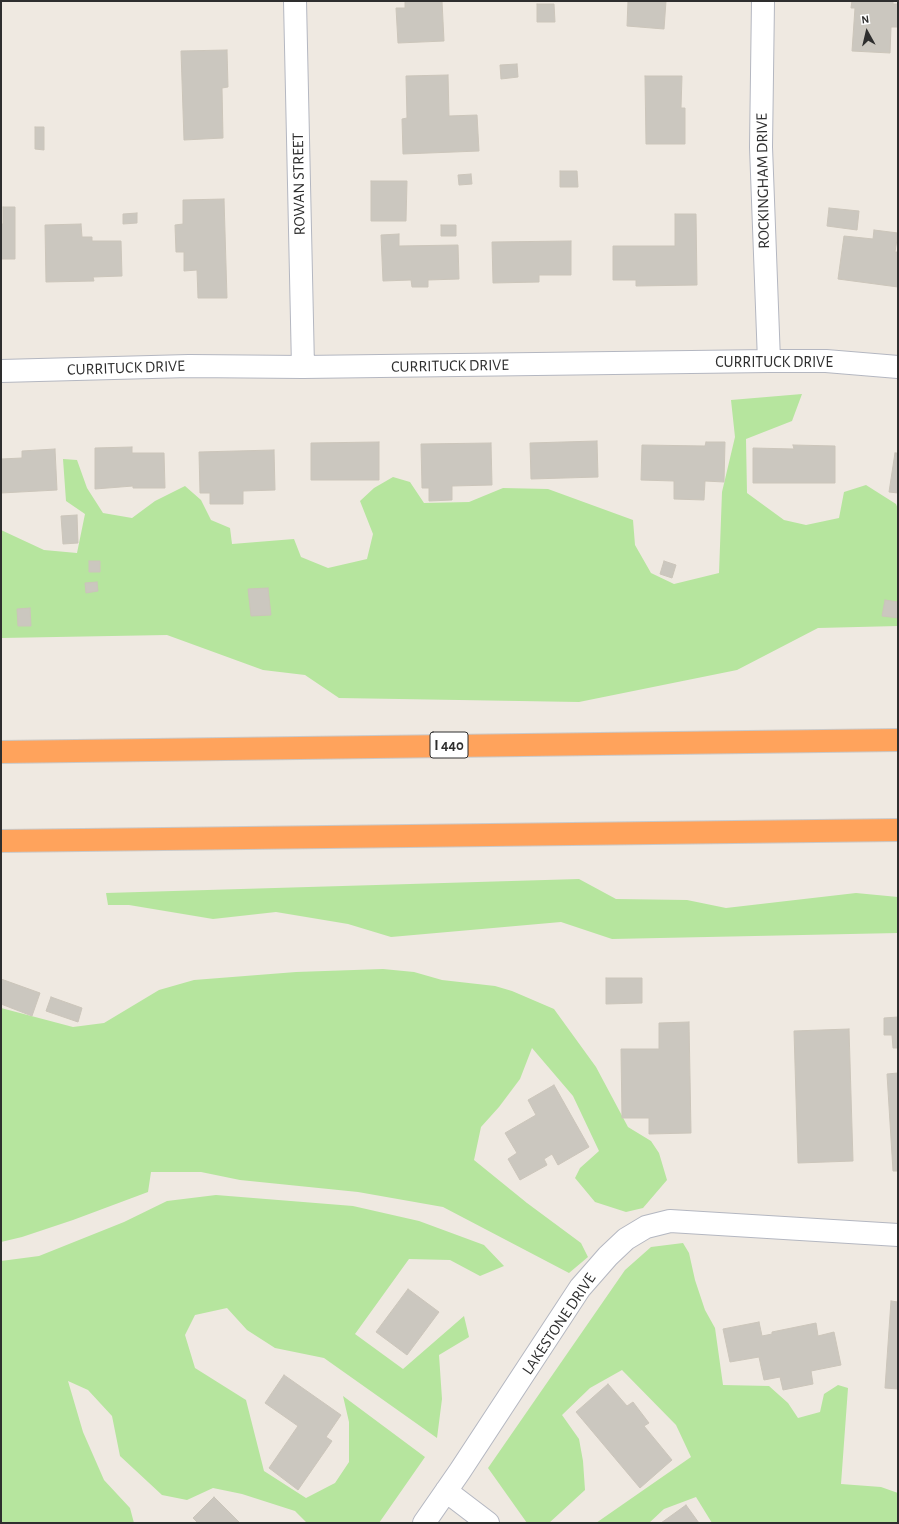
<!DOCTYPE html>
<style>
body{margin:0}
#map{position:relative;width:899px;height:1524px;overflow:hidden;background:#efe9e1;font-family:"Alegreya Sans",sans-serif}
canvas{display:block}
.frame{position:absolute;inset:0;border:2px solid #2e2e2e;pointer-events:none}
.north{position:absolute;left:847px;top:12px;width:40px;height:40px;-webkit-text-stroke:3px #fff;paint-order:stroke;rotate:352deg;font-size:11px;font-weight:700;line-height:16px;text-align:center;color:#2e2e2e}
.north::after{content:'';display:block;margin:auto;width:14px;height:18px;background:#2e2e2e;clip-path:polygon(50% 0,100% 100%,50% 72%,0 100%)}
</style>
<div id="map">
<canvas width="899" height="1524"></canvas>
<div class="frame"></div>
<div class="north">N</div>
</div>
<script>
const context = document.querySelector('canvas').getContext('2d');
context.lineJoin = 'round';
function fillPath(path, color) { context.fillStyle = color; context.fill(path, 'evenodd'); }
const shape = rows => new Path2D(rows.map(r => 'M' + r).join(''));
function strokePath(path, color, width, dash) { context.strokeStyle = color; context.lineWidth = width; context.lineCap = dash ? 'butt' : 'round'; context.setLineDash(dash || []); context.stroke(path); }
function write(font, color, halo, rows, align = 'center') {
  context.font = font + ' "Alegreya Sans",sans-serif'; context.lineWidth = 4; context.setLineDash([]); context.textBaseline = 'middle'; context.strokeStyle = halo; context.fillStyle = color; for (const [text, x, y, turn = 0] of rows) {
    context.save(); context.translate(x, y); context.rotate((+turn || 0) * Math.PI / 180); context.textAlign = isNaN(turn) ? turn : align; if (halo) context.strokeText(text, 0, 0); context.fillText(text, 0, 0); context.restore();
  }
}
fillPath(shape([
 [802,394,792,421,746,439,747,493,784,520,806,525,839,518,844,492,866,485,896,504,898,509,898,626,818,628,737,670,579,702,339,698,305,675,263,670,167,635,1,638,1,530,44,550,77,553,85,514,66,501,63,459,77,460,87,488,103,513,132,518,155,501,185,486,201,500,211,520,230,528,232,544,294,539,301,557,328,568,367,559,373,534,360,501,374,488,393,477,410,482,424,503,469,502,503,488,548,489,633,520,635,545,651,573,674,584,719,573,722,492,735,437,731,400],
 [579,879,616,899,687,900,726,908,856,893,898,897,898,933,612,939,561,922,391,937,348,924,276,912,213,919,129,905,108,905,106,893],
 [383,969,414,972,442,980,495,986,512,991,554,1009,596,1067,628,1127,651,1141,659,1153,667,1180,643,1208,626,1212,595,1202,575,1178,580,1168,599,1151,573,1096,532,1048,520,1079,499,1107,481,1127,474,1160,527,1203,581,1243,588,1257,569,1273,443,1207,358,1192,240,1180,201,1172,151,1172,148,1192,73,1220,22,1237,1,1242,1,1008,73,1027,104,1023,159,990,194,980,296,972],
 [216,1195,353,1206,419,1221,484,1245,504,1266,480,1276,450,1260,409,1259,355,1334,403,1369,464,1316,469,1337,439,1355,442,1399,437,1438,324,1358,275,1348,247,1330,227,1308,195,1315,185,1335,195,1368,246,1400,264,1471,306,1498,335,1483,349,1462,349,1422,343,1396,425,1457,379,1523,307,1523,295,1511,242,1494,213,1488,187,1500,162,1495,120,1456,112,1416,88,1390,68,1381,83,1432,104,1480,130,1508,134,1523,1,1523,1,1261,39,1256,124,1222,167,1201],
 [683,1243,689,1253,695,1280,705,1310,715,1328,723,1385,769,1386,788,1403,798,1418,820,1412,824,1394,838,1385,848,1388,841,1484,881,1487,898,1493,898,1523,712,1523,696,1497,664,1509,649,1523,596,1523,691,1457,676,1425,622,1370,590,1388,562,1415,579,1439,583,1461,585,1490,549,1523,527,1523,488,1468,625,1270,651,1247]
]), '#b6e59e');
const building = shape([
 [405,1,442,1,444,41,398,43,396,8,405,8,405,1],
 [628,1,666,1,664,29,627,26,628,1],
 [852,1,893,1,893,4,898,4,898,27,891,27,890,53,852,51,855,8,851,8,852,1],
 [537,4,554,4,555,22,537,22,537,4],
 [227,50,228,87,222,88,223,138,184,140,181,51,227,50],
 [517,64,518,77,501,79,500,65,517,64],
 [448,75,449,116,477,115,479,151,403,154,402,119,407,118,406,76,448,75],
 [645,76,682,76,681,108,685,108,685,144,646,144,645,76],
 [35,127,44,127,44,150,35,149,35,127],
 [560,171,577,171,578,187,560,187,560,171],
 [471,174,472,184,459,185,458,175,471,174],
 [371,181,407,181,406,221,371,221,371,181],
 [224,199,227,298,198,298,197,270,184,271,184,252,176,252,175,225,183,224,183,200,224,199],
 [3,207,15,207,15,259,1,259,1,224,3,224,3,207],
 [829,208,859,211,857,230,827,226,829,208],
 [137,213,137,223,123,224,123,214,137,213],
 [675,214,696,214,697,285,636,286,636,280,613,280,613,246,675,246,675,214],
 [81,224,82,237,92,237,92,241,121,241,122,276,93,277,94,281,46,282,45,225,81,224],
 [441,225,456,225,456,236,441,236,441,225],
 [874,230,898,233,895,252,898,252,898,287,838,279,844,236,873,239,874,230],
 [399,234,399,246,458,245,459,279,428,280,428,287,412,287,411,280,383,281,381,235,399,234],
 [571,241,571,275,539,275,539,282,493,283,492,242,571,241],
 [597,441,598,477,531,479,530,443,597,441],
 [379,442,379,480,311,480,311,443,379,442],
 [706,442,725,442,724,482,705,481,704,500,674,499,674,481,641,480,642,445,705,446,706,442],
 [491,443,492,485,452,486,452,500,429,501,429,488,422,488,421,444,491,443],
 [793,445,835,446,835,483,753,483,753,448,794,449,793,445],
 [132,447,132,453,164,453,165,488,133,488,133,486,95,489,95,448,132,447],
 [55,449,57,490,1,493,1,459,22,458,22,451,55,449],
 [274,450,275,490,243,491,243,504,210,504,210,493,200,493,199,452,274,450],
 [895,453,898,453,898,493,889,492,895,453],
 [77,515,78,543,63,544,61,516,77,515],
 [89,561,100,561,100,572,89,572,89,561],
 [664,561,676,565,672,578,660,574,664,561],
 [97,582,98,591,86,593,85,583,97,582],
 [268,588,271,615,251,616,248,589,268,588],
 [885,600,898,602,898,618,882,616,885,600],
 [30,608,31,626,18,626,17,609,30,608],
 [606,978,642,978,642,1003,606,1004,606,978],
 [1,979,40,993,32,1016,1,1004,1,979],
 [51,997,82,1008,78,1022,46,1011,51,997],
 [898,1017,898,1048,893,1048,892,1035,884,1035,884,1018,898,1017],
 [689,1022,691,1133,649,1134,649,1118,622,1118,621,1049,659,1049,659,1023,689,1022],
 [849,1029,853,1161,798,1163,794,1031,849,1029],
 [898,1073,898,1171,893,1171,887,1074,898,1073],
 [554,1085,589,1147,558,1165,552,1154,544,1159,547,1165,520,1180,508,1159,517,1153,505,1133,536,1115,528,1100,554,1085],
 [408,1289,439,1312,407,1355,376,1332,408,1289],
 [891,1301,898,1302,898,1389,885,1388,891,1301],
 [759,1322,762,1336,772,1334,772,1332,816,1323,818,1336,834,1332,841,1365,811,1371,813,1384,783,1390,780,1377,764,1380,759,1357,730,1362,723,1329,759,1322],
 [284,1375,341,1415,326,1437,332,1441,298,1490,269,1468,298,1426,265,1403,284,1375],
 [608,1384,627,1406,633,1402,649,1423,644,1426,672,1460,640,1488,576,1412,608,1384],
 [214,1497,240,1523,198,1523,193,1518,214,1497],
 [686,1505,699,1523,661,1523,686,1505]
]);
fillPath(building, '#cbc7bf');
strokePath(building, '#cbc5ba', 1);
const street = shape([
 [295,1,303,367],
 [763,1,761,147,769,361],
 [1,371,189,366,303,367,769,361,826,361,898,367],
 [446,1491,488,1523],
 [424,1523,460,1471,580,1288,608,1256,626,1239,646,1227,670,1221,898,1235]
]);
const highway = shape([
 [1,752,898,740],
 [1,841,898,830]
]);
strokePath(street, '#b4b7c1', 24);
strokePath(highway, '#c9c9c9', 24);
strokePath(street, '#fff', 22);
strokePath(highway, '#ffa35c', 22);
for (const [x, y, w] of [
 [449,745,38]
]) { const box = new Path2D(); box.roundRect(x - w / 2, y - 13, w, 26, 3); context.fillStyle = '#fff'; context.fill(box); strokePath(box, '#2e2e2e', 1); }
write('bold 15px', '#2e2e2e', null, [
 ["I 440",449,745]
]);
write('16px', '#2e2e2e', '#fff', [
 ["ROCKINGHAM DRIVE",763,181,-91],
 ["ROWAN STREET",299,184,-91],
 ["CURRITUCK DRIVE",774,362],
 ["CURRITUCK DRIVE",450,366,-1],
 ["CURRITUCK DRIVE",126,368,-2],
 ["LAKESTONE DRIVE",559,1324,-56]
]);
</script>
